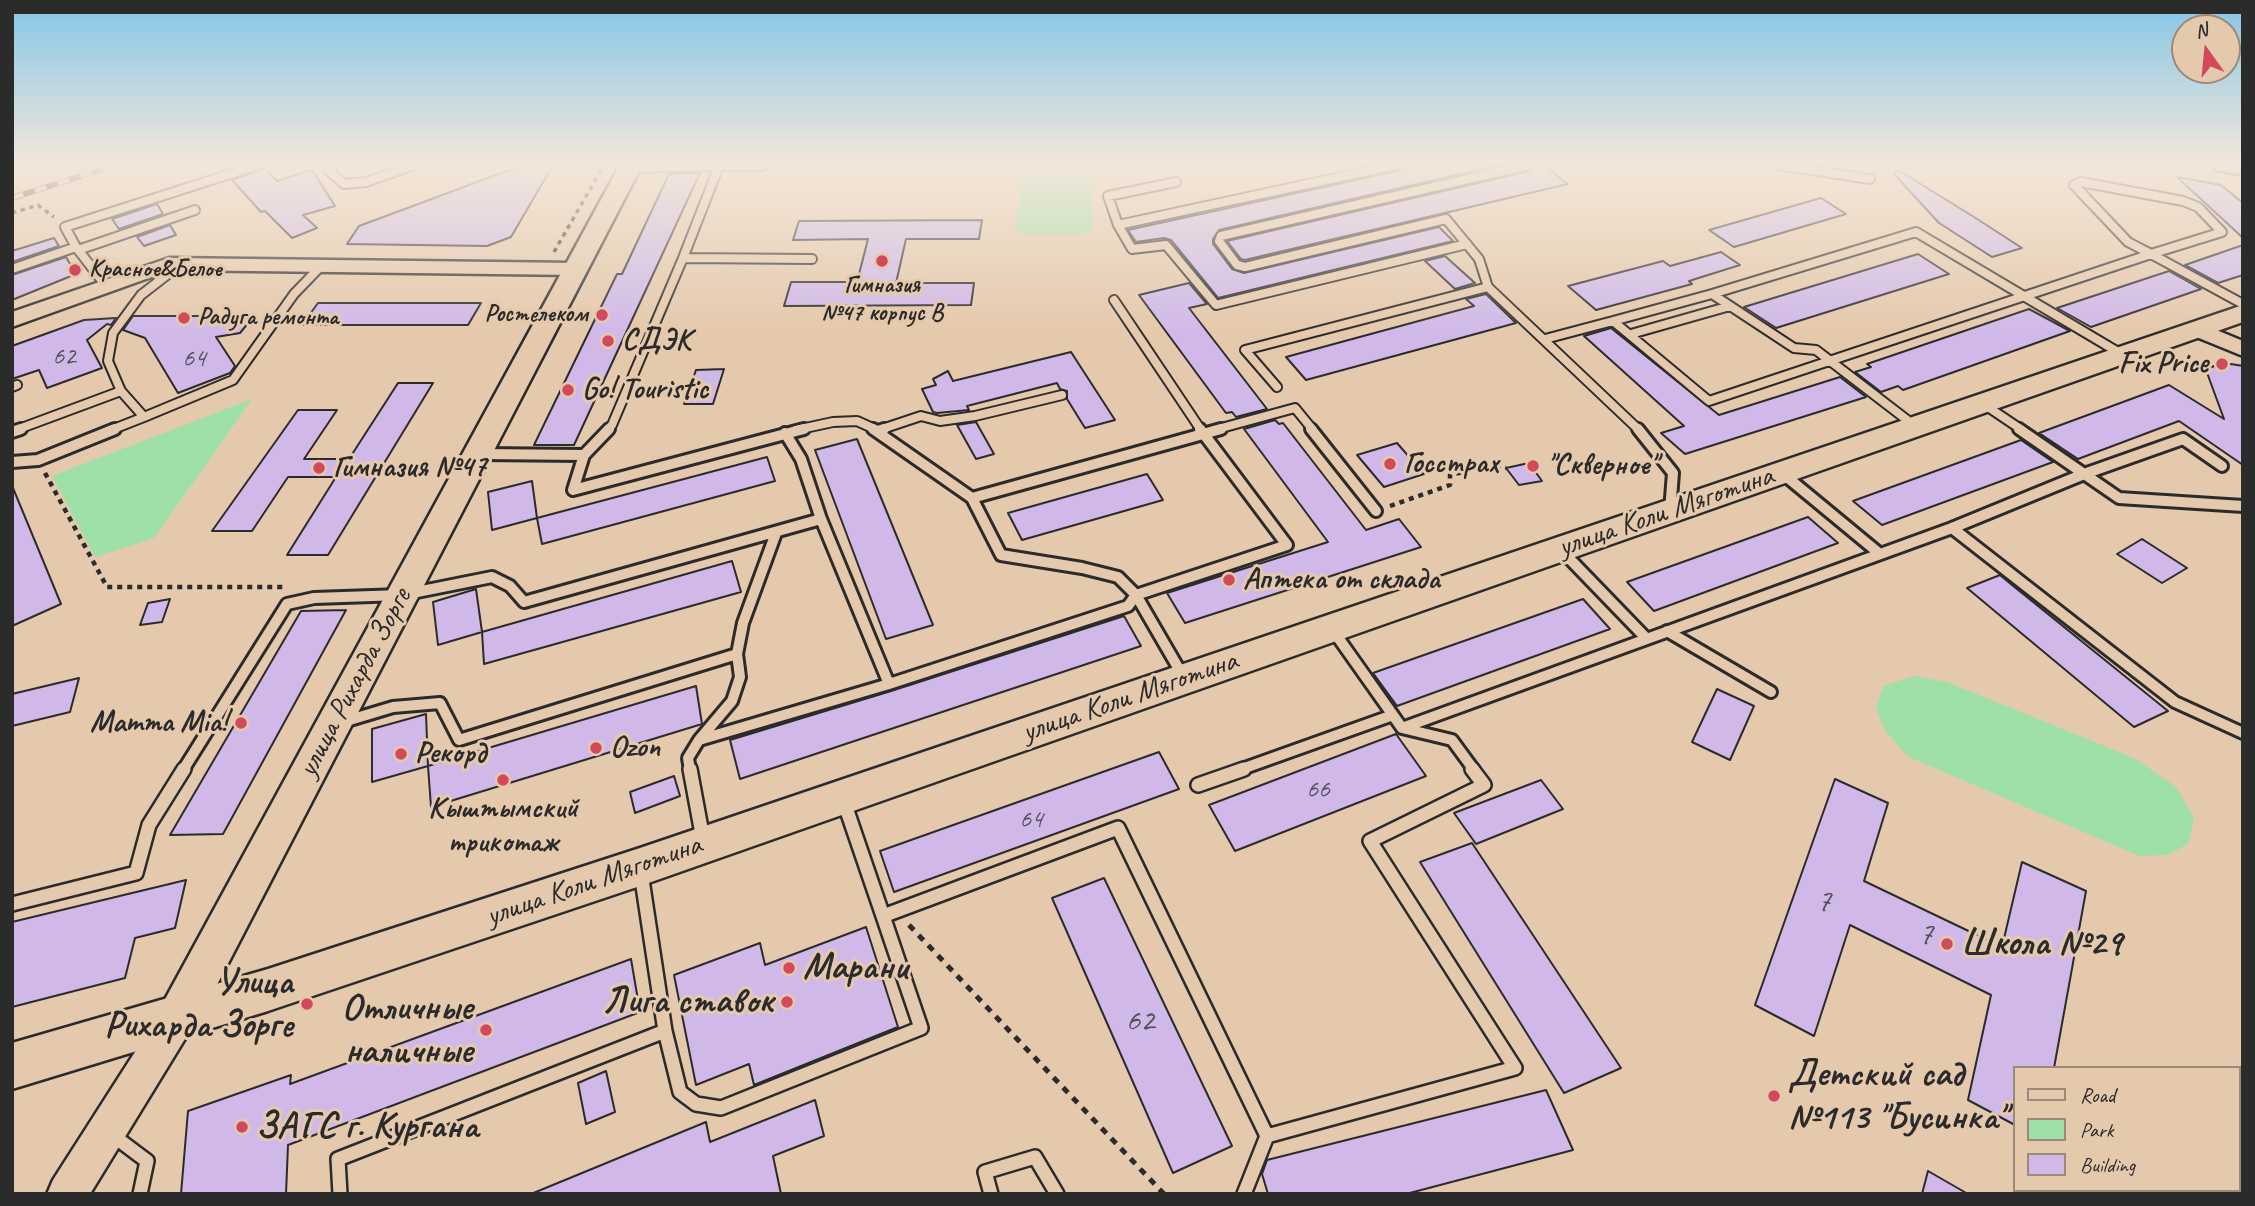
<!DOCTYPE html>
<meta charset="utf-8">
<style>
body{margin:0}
#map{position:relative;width:2255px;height:1206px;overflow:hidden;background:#e5c9ac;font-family:Caveat,sans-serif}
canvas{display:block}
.frame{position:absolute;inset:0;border:14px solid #2b2b2b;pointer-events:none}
.legend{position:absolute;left:2013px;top:1066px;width:228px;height:126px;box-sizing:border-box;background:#e5c9ac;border:2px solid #9b8a78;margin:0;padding:9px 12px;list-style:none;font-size:21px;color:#2b2b2b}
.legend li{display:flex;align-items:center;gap:14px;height:35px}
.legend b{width:35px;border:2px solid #9b8a78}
.north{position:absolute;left:2171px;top:14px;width:70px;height:70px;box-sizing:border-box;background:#e5c9ac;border:2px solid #9b8a78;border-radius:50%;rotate:345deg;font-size:19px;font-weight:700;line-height:28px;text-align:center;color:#2b2b2b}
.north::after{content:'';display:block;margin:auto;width:24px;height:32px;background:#d1495b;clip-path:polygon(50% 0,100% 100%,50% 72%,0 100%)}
</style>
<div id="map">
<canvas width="2255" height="1206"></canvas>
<div class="frame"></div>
<ul class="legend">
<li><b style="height:9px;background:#e5c9ac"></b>Road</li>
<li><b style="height:19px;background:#9fe0a9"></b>Park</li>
<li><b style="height:19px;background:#d0b9e9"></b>Building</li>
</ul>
<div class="north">N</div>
</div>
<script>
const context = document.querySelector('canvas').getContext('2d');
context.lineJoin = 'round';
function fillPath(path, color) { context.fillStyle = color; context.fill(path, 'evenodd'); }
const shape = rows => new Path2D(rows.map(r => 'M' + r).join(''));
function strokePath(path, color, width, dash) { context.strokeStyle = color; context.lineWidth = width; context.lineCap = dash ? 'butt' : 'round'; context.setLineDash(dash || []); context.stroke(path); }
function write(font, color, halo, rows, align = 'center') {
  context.font = font + ' Caveat,sans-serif'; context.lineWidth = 6; context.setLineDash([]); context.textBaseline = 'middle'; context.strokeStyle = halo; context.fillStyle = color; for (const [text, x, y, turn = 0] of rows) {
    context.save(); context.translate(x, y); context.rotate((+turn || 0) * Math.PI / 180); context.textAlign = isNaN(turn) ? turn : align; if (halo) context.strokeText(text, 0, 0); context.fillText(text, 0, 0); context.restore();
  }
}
fillPath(shape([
 [1023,165,1093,165,1092,230,1080,235,1027,235,1018,233,1015,228],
 [252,399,154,538,95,557,52,476],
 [1914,676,1947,682,2134,758,2175,786,2194,817,2189,843,2168,855,2139,856,1909,757,1885,731,1876,708,1883,686]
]), '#9fe0a9');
const building = shape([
 [523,165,553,165,511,237,487,246,347,244,359,226,523,165],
 [1413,165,1499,165,1219,230,1213,239,1213,244,1232,269,1244,273,1439,227,1453,241,1218,298,1171,240,1164,238,1136,242,1128,230,1397,171,1413,165],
 [1535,165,1544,165,1568,184,1245,260,1241,259,1227,241,1530,171,1535,165],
 [265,168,277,181,312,170,335,206,303,215,317,228,292,238,265,211,261,212,232,180,265,168],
 [1898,170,1974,217,2022,248,1992,257,1939,223,1894,174,1898,170],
 [700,173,574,445,534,445,617,274,622,274,669,174,700,173],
 [2177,177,2221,185,2243,203,2243,238,2177,177],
 [1821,198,1846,214,1734,247,1709,230,1821,198],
 [157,204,163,214,119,229,112,219,157,204],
 [982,220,979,239,906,239,896,283,974,283,971,305,784,306,791,282,857,282,868,239,793,240,799,221,982,220],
 [170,225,176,235,144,246,137,237,170,225],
 [54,238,59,246,12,262,12,251,54,238],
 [2243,245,2243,275,2218,283,2185,265,2243,245],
 [1721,252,1740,265,1689,281,1692,284,1596,310,1568,286,1663,261,1670,266,1721,252],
 [1918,254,1949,274,1776,328,1744,307,1918,254],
 [1445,256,1475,283,1455,289,1425,261,1445,256],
 [66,257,76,274,12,300,12,275,66,257],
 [2169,271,2201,289,2091,327,2057,308,2169,271],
 [1189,283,1207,304,1189,308,1267,409,1236,417,1232,412,1226,413,1139,295,1189,283],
 [1486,294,1516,323,1306,380,1286,357,1474,306,1466,299,1486,294],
 [318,303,481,303,468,325,302,325,318,303],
 [2029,309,2070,331,1903,390,1898,386,1881,392,1855,372,1871,367,1867,364,2029,309],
 [133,316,254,316,240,333,216,337,235,366,230,373,178,393,145,338,123,330,133,316],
 [116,318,111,325,107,324,87,340,102,368,47,388,39,370,12,379,12,346,84,320,116,318],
 [1611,328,1719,415,1840,377,1866,397,1685,454,1661,433,1684,426,1584,336,1611,328],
 [1071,352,1115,420,1085,428,1067,399,1067,391,1060,389,1057,383,967,406,969,410,937,413,933,412,922,389,936,385,933,379,948,371,953,381,1071,352],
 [2231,364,2243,366,2243,465,2179,421,2078,459,2039,433,2169,385,2224,419,2206,370,2216,365,2231,364],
 [724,369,713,404,684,404,696,370,724,369],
 [398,383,433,383,328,555,287,555,336,477,288,477,252,531,212,531,298,410,337,410,304,459,349,459,398,383],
 [1275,420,1279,424,1283,423,1366,530,1399,519,1421,547,1185,623,1167,593,1328,542,1244,429,1275,420],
 [976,422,994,454,976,459,957,425,976,422],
 [857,439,933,625,886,639,815,450,857,439],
 [2021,440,2053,462,1882,525,1853,501,2021,440],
 [1397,443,1424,474,1384,487,1357,455,1397,443],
 [767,457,775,481,542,544,537,518,767,457],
 [1529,463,1542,481,1519,485,1506,468,1529,463],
 [1147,474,1163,500,1022,540,1008,513,1147,474],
 [532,481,537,518,492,530,488,492,532,481],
 [13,488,61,604,12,626,12,489,13,488],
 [1808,517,1838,543,1654,611,1627,582,1808,517],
 [2142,539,2187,568,2162,583,2117,554,2142,539],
 [732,561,741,592,484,664,482,632,732,561],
 [2000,575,2012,585,2168,711,2134,727,1967,588,2000,575],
 [476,589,482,632,438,645,433,602,476,589],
 [170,599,162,622,140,625,148,603,170,599],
 [1583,599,1610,629,1397,706,1373,673,1583,599],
 [346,610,223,834,170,835,301,611,346,610],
 [1124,616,1141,646,740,779,730,740,891,691,1124,616],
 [79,678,70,712,12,726,12,694,79,678],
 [696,686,702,724,431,807,428,766,696,686],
 [1717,689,1754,706,1730,760,1692,742,1717,689],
 [426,714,428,766,372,782,372,729,426,714],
 [1396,734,1426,776,1235,851,1209,805,1396,734],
 [1159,752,1179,789,894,892,880,851,1159,752],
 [674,776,680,796,635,813,630,792,674,776],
 [1835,779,1888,803,1864,881,2002,947,2022,862,2086,891,2054,1068,2015,1068,2015,1125,1968,1100,1991,995,1850,925,1814,1036,1755,1005,1835,779],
 [1541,780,1563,809,1476,844,1454,813,1541,780],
 [1472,843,1621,1068,1564,1093,1420,862,1472,843],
 [1104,878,1232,1146,1173,1173,1052,898,1104,878],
 [186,880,175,928,135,938,125,978,12,1007,12,922,186,880],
 [866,927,898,1027,754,1085,749,1064,696,1085,674,975,760,943,765,965,866,927],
 [631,959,640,1012,288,1145,286,1194,181,1194,188,1111,291,1075,290,1084,631,959],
 [606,1071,615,1112,586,1124,578,1083,606,1071],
 [1546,1090,1573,1150,1406,1194,1268,1194,1262,1174,1267,1160,1546,1090],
 [815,1100,824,1136,773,1156,781,1194,531,1194,706,1122,710,1142,815,1100],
 [1928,1171,1968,1194,1922,1194,1928,1171]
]);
fillPath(building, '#d0b9e9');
strokePath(building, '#2b2b2b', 2);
const serviceFar2 = shape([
 [334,165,329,171,344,184,366,182,414,165],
 [1396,165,1118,225,1132,249,1166,245,1216,305,1467,244],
 [1778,165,1870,179],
 [719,166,762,166],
 [2081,182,2183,201,2198,207,2222,232,2151,254,2128,242,2074,185,2081,182],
 [1118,225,1108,196,1176,182],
 [76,247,65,227,258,165],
 [78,250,195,210],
 [2151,254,2243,304],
 [683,258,812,259],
 [181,264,141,295,113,333,108,361,121,391,144,417,233,380,294,294,322,265],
 [12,269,76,247,106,286],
 [1488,287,1479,259,1446,219,1245,267,1237,265,1219,241,1221,236,1529,165],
 [1114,300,1201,430],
 [1613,321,1712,294],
 [1631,334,1730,306],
 [1545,339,1613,321,1709,401,2151,254],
 [12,387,17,385],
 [1277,387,1245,350,1488,287,1639,430],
 [1982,403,2022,430],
 [1915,426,1816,350,1794,348,1712,294,1916,232,2123,355],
 [16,430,121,391],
 [111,430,144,417],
 [607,430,612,425,683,258,719,166,629,168],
 [796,430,833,422,857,421,877,430],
 [879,430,921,416,940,421,975,416,1062,395],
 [1214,430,1295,408,1313,430]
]);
const serviceFar1 = shape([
 [609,429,584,455,573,490,804,429],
 [873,429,972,498],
 [1311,429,1376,511],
 [1638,429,1673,473,1670,511],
 [2019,429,2119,498,2243,506],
 [878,431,884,429],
 [12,432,21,429],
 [785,433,801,459,821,519,889,684],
 [480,454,584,455],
 [12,462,38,460,115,429],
 [2222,466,2183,439,2084,474,1952,528,2175,702,2243,733],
 [1782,473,1880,554],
 [1561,550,1647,639],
 [1332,629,1402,728,1452,740,1474,770],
 [1667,631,1771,692],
 [1183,676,1136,595,1118,577,1082,568,1001,555,972,498,1221,429],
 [343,722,393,707,440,703,459,740,737,654],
 [1402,728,1952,528],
 [699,740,732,701,740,677,737,654,743,623,776,533],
 [183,770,287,604,314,598,402,595,492,577,510,586,524,602,821,519],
 [690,770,688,758,699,740,889,684,1128,606,1136,595,1287,545,1200,429],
 [1239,770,1393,715]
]);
const service = shape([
 [690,769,703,839],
 [1198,785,1244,769],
 [843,799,883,916,1118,828,1267,1136,1515,1068,1370,841,1484,785,1472,769],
 [641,873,665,1031,680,1092,696,1104,721,1108,921,1028,883,916],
 [12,904,136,873,149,825,184,769],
 [111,1134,147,1161,140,1194],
 [340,1194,338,1159,665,1031],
 [991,1194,985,1172,1035,1157,1057,1194],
 [1244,1194,1267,1136]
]);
const tertiary = shape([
 [169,258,576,263,583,265,587,269,583,273,576,275,171,270,12,327,12,312,169,258],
 [2197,322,2243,341,2243,356,2189,334,2186,329,2189,324,2197,322],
 [178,999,191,1005,196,1017,191,1029,90,1194,47,1194,53,1180,165,1005,178,999]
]);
const secondary = shape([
 [620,165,642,165,193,1031,178,1037,163,1031,157,1017,163,1003,620,165],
 [2213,165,2243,165,2243,175,2216,170,2213,165]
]);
const primary = shape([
 [2243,305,2243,322,640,886,268,1011,12,1089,12,1043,268,969,640,848,2243,305]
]);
strokePath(serviceFar2, '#2b2b2b', 12);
strokePath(serviceFar1, '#2b2b2b', 16);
strokePath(service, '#2b2b2b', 18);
strokePath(tertiary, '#2b2b2b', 5);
strokePath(secondary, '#2b2b2b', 5);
strokePath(primary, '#2b2b2b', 5);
strokePath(shape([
 [12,213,38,205,54,217],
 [554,252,604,165]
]), '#2b2b2b', 3.5, [4.5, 4.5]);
strokePath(shape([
 [45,473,107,587,283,587],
 [1390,506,1450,485,1450,475,1491,466,1506,468]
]), '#2b2b2b', 4.5, [5, 5]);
strokePath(shape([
 [909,925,1164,1194]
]), '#2b2b2b', 5, [7, 7]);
strokePath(serviceFar2, '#e5c9ac', 8);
strokePath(serviceFar1, '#e5c9ac', 10);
strokePath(service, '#e5c9ac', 13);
fillPath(tertiary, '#e5c9ac');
fillPath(secondary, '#e5c9ac');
fillPath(primary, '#e5c9ac');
const rail = shape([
 [12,198,116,165]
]);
strokePath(rail, '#2b2b2b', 6);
strokePath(rail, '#e5c9ac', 4.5, [12]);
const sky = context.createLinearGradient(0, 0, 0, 334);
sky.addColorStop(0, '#84c6e7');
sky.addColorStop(0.49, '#f3e7da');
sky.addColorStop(1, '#f3e7da00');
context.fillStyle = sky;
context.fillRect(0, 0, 2255, 334);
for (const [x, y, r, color] of [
 [882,261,7,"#d1495b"],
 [75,270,7,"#d1495b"],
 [602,315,7,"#d1495b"],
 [184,318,7,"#d1495b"],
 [608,341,7,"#d1495b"],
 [2222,364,7,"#d1495b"],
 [568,390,7,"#d1495b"],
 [1390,464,7,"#d1495b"],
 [1533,466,7,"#d1495b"],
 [319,468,7,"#d1495b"],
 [1229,580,7,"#d1495b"],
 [241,723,7,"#d1495b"],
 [596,748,7,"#d1495b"],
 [401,754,7,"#d1495b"],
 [503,780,7,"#d1495b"],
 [1947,944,7,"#d1495b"],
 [789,968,7,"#d1495b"],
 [787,1002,7,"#d1495b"],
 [307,1004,7,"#d1495b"],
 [486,1030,7,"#d1495b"],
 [1774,1096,7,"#d1495b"],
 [242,1127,7,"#d1495b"]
]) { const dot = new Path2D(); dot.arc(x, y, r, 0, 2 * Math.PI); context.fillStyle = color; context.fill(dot); strokePath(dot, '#e5c9ac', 2.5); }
write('bold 24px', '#2b2b2b', '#e5c9ac', [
 ["Красное&Белое",89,270],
 ["Гимназия",882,286,"center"],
 ["№47 корпус В",882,314,"center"],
 ["Ростелеком",588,315,"right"],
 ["Радуга ремонта",198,318]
], 'left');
write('26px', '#544e5a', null, [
 ["62",64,357],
 ["64",194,359],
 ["66",1318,790],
 ["64",1031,820]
]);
write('bold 30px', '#2b2b2b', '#e5c9ac', [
 ["СДЭК",622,341],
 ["Fix Price",2208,364,"right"],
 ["Go! Touristic",582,390],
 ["Госстрах",1404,464],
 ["\"Скверное\"",1547,466],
 ["Гимназия №47",333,468],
 ["Аптека от склада",1243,580],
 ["Mamma Mia!",227,723,"right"],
 ["Ozon",610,748],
 ["Рекорд",415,754],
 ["Кыштымский",503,809,"center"],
 ["трикотаж",503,843,"center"]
], 'left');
write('30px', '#2b2b2b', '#e5c9ac', [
 ["улица Коли Мяготина",1666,512,-19],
 ["улица Рихарда Зорге",355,683,-62],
 ["улица Коли Мяготина",1130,697,-19],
 ["улица Коли Мяготина",594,881,-19]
]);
write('32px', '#544e5a', null, [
 ["7",1824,903],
 ["7",1926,936],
 ["62",1140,1022]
]);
write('bold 37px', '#2b2b2b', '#e5c9ac', [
 ["Школа №29",1961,944],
 ["Марани",803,968],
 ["Улица",293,983,"right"],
 ["Рихарда Зорге",293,1026,"right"],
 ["Лига ставок",773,1002,"right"],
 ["Отличные",472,1009,"right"],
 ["наличные",472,1052,"right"],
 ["Детский сад",1788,1075],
 ["№113 \"Бусинка\"",1788,1118],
 ["ЗАГС г. Кургана",256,1127]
], 'left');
</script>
